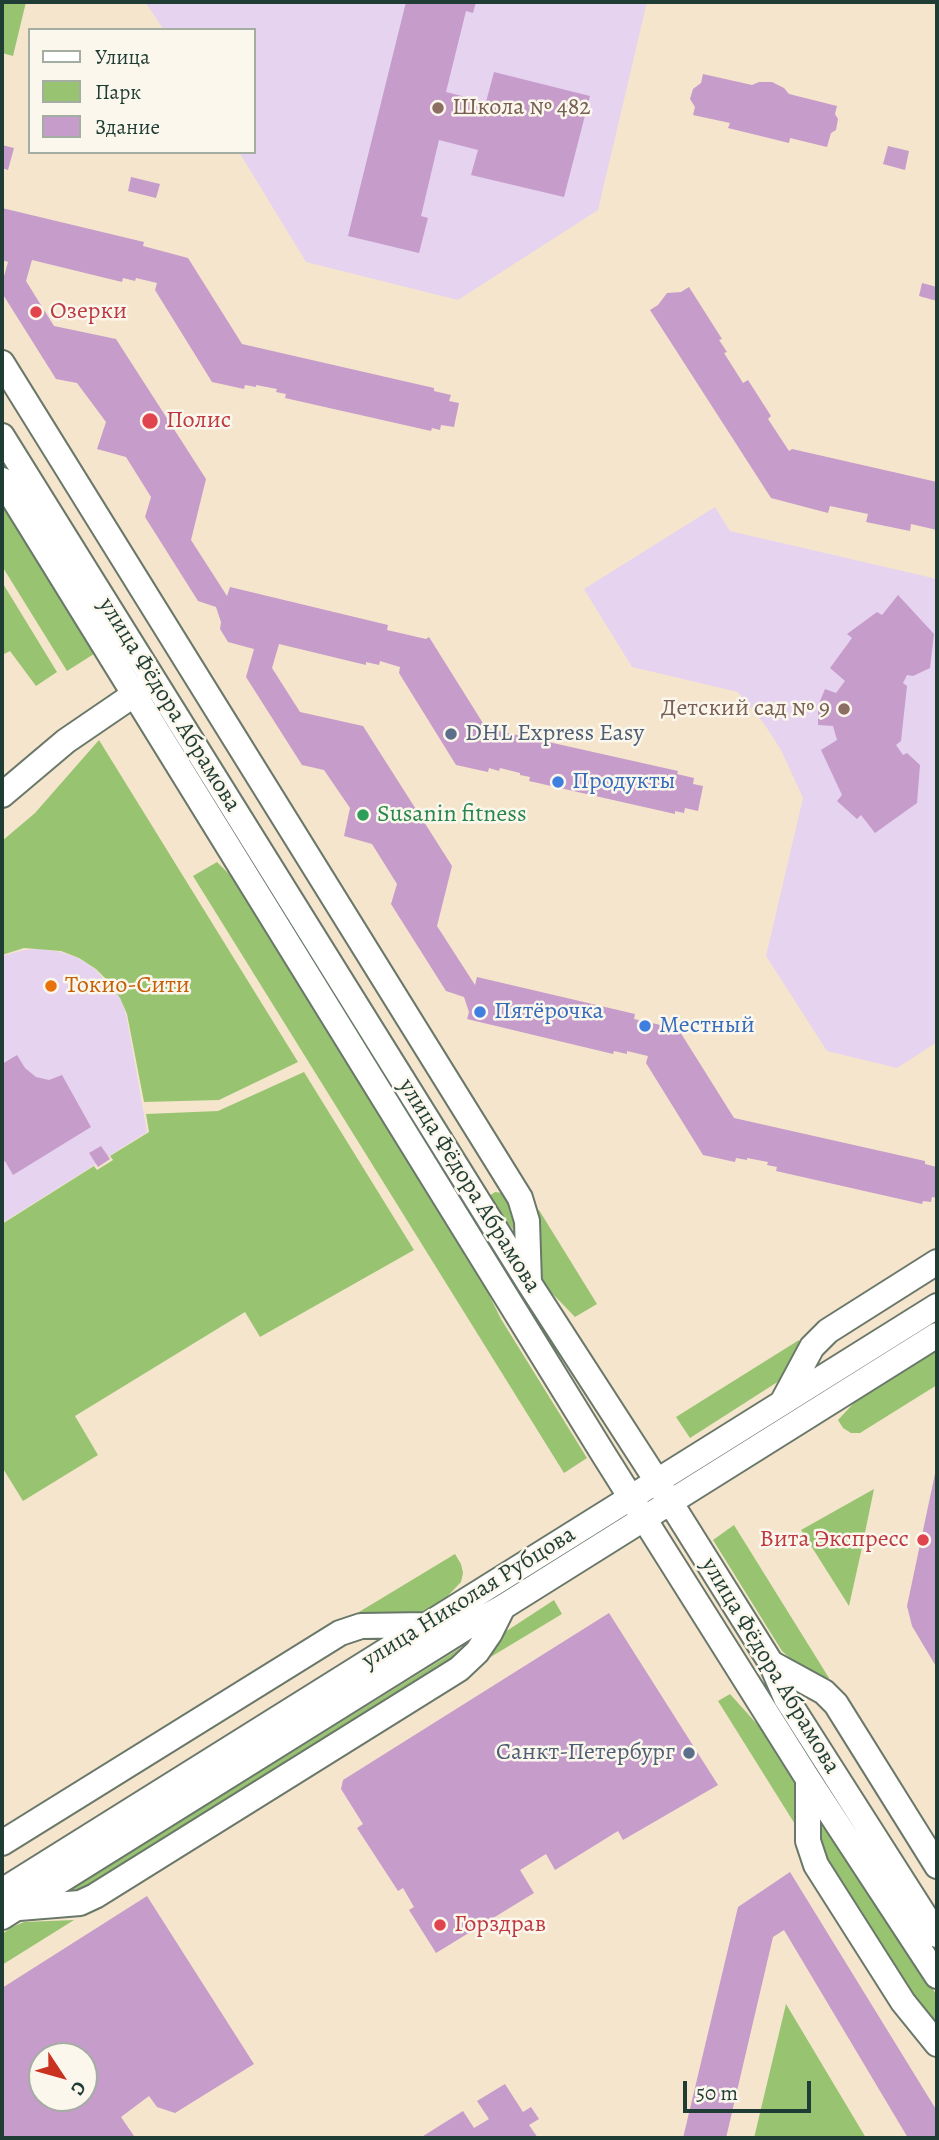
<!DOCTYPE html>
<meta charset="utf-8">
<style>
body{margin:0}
#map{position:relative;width:939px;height:2140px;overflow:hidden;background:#f5e5cd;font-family:Alegreya,serif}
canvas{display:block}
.frame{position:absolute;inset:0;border:4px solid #1f3d34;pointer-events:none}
.legend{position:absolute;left:28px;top:28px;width:228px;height:126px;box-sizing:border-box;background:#fbf7ec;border:2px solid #a3ada2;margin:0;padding:9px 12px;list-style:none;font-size:21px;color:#1f3d34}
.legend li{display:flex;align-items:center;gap:14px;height:35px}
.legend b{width:35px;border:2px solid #a3ada2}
.north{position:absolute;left:28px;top:2042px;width:70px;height:70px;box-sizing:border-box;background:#fbf7ec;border:2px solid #a3ada2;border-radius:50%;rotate:126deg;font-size:19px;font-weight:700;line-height:28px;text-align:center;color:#1f3d34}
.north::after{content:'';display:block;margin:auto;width:24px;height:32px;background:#c8321e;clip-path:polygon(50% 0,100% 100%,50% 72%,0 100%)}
.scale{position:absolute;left:683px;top:2081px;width:128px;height:32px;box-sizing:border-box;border:4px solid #1f3d34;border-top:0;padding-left:9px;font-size:21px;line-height:24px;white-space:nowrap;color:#1f3d34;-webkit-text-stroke:5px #fbf7ec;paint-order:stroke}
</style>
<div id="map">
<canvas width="939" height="2140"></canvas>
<div class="frame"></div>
<ul class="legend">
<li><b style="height:9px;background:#fff"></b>Улица</li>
<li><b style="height:19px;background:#98c471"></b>Парк</li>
<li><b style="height:19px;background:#c69cca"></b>Здание</li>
</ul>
<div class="north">С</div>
<div class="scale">50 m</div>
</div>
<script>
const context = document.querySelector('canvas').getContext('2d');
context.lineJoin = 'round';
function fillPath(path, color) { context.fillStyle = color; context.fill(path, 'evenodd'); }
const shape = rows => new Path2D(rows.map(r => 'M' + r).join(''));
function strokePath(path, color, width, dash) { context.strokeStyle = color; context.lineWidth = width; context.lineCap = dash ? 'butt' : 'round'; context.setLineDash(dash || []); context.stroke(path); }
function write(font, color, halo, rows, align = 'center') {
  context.font = font + ' Alegreya,serif'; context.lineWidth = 5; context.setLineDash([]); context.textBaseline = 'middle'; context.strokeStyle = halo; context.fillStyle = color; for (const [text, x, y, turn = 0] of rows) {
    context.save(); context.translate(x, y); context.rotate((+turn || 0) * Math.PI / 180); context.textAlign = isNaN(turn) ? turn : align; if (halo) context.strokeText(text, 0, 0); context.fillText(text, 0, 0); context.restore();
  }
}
fillPath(shape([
 [145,2,647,2,598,210,458,300,306,262,239,152,254,152,254,30,164,30],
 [715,507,730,531,937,579,937,1042,897,1068,827,1051,766,956,803,798,781,750,765,725,738,692,632,667,584,589],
 [40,949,61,952,78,958,95,969,120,998,126,1014,147,1132,2,1223,2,956,24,950]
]), '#e6d3f0');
fillPath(shape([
 [2,2,26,2,13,56,2,53],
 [2,498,97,652,67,671,2,566],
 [2,582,57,672,36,686,10,651,4,654,2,652],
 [99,740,298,1062,219,1100,144,1102,127,1014,120,998,109,982,96,969,79,958,61,951,24,948,2,955,2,841,35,813],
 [217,862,245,890,461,1238,501,1319,587,1458,564,1473,193,876],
 [304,1072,414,1250,260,1337,245,1312,75,1416,98,1455,23,1501,2,1467,2,1224,94,1166,97,1170,113,1160,110,1156,149,1132,146,1114,218,1111],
 [495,1192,503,1193,514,1210,515,1228,514,1231,489,1196],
 [539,1210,597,1304,575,1317,548,1289,542,1278,538,1249,537,1211],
 [799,1340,801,1344,779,1381,690,1438,676,1417],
 [937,1346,937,1385,860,1433,851,1433,843,1428,838,1420,864,1392],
 [874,1489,861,1552,849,1606,801,1530],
 [734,1525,829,1678,826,1680,799,1666,782,1651,713,1540],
 [455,1554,461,1564,463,1573,461,1582,439,1605,415,1615,362,1616,359,1612],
 [554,1600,562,1614,489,1658,505,1632],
 [470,1642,463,1655,86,1892,64,1894],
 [730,1694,765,1733,793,1777,796,1784,798,1829,718,1701],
 [819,1819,822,1819,911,1959,937,1995,937,2025,897,1972,824,1858,819,1843],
 [74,1920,2,1965,2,1934,12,1927,24,1922],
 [786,2004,866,2138,754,2138]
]), '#98c471');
fillPath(shape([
 [406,2,476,2,473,13,466,11,446,92,486,102,494,72,590,96,564,197,471,175,478,150,439,140,421,216,428,218,419,253,348,236],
 [703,74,752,85,759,82,772,82,784,88,789,94,837,106,835,114,838,119,836,130,831,133,827,147,790,138,789,143,728,128,730,123,693,115,695,107,690,99,693,89,701,83],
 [2,145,14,148,8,170,2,168],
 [888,146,909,151,905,170,883,164],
 [131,177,160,184,156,198,128,191],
 [2,208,144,242,143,246,188,258,242,344,434,388,434,391,451,395,449,401,459,403,454,427,441,425,440,430,432,428,431,431,285,398,286,394,276,392,277,389,256,385,256,387,245,385,244,389,212,382,155,290,157,283,136,278,135,281,123,278,122,282,32,260,26,281,54,326,116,339,206,479,191,540,227,596,230,587,388,625,387,630,426,639,429,637,486,728,678,771,677,774,694,778,693,784,703,786,698,811,685,808,684,813,675,811,675,814,529,781,530,777,520,775,520,773,500,768,499,771,489,768,488,772,456,765,399,673,400,667,380,661,379,665,366,662,366,665,279,644,272,668,300,712,363,726,452,866,437,926,475,985,477,977,635,1014,634,1019,674,1028,677,1027,734,1118,925,1161,925,1164,937,1167,937,1198,932,1197,931,1202,923,1201,922,1204,776,1171,777,1167,767,1165,768,1162,747,1158,747,1160,736,1158,735,1162,703,1155,646,1063,648,1056,627,1051,627,1054,614,1051,613,1054,467,1019,469,1012,464,997,446,991,391,904,397,884,372,844,344,836,350,808,324,770,302,765,246,677,254,649,228,642,220,629,221,622,216,607,198,601,145,517,151,497,126,457,97,449,106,422,77,383,56,379,2,293,2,283,8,262,2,260],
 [922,283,937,287,937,301,919,296],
 [689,287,722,339,719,340,727,352,724,353,743,383,748,380,771,416,768,419,789,451,792,449,937,482,937,530,911,524,910,531,866,522,868,514,830,506,828,513,771,498,650,310,658,305,667,293,681,292],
 [898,595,934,634,930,668,913,676,907,675,903,683,907,686,901,741,896,745,903,755,907,753,920,765,917,803,875,833,861,815,857,819,837,801,842,795,821,750,837,740,833,726,818,725,818,706,825,689,836,693,845,681,830,668,852,638,847,634,877,612,882,615],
 [17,1055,25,1068,36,1077,49,1080,62,1075,91,1127,13,1175,5,1161,2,1163,2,1064],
 [101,1146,110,1159,98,1167,89,1153],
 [936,1469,937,1469,937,1668,912,1626,907,1606],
 [609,1613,718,1785,623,1840,618,1831,555,1870,546,1854,520,1870,534,1893,436,1953,409,1910,414,1907,403,1888,398,1891,357,1828,363,1824,341,1789,343,1780],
 [790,1872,937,2111,937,2138,908,2138,784,1930,773,1937,726,2138,683,2138,738,1907],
 [147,1896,254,2064,175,2113,157,2107,149,2096,121,2117,134,2136,131,2138,2,2138,2,1988],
 [42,2056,84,2056,84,2098,42,2098],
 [505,2084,523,2112,531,2107,539,2119,529,2125,538,2138,420,2138,463,2111,474,2128,489,2119,477,2101]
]), '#c69cca');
const minor = shape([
 [2,363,520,1198,527,1221,529,1283],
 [2,436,529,1283,657,1481,771,1663,786,1698,937,1935],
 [2,480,604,1455,808,1779,937,1976],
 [2,795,66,741,148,685],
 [783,1401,812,1347,828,1331,937,1262],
 [771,1663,824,1692,836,1704,937,1866],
 [808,1779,808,1841,816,1865,903,2002,937,2044],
 [2,1843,340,1633,361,1626,426,1625],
 [2,1891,937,1306],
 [19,1908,80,1903,95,1896,459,1669,477,1652,490,1633,503,1607],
 [2,1917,465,1628,503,1607,937,1335]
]);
strokePath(minor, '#6a786a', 28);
strokePath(minor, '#fff', 24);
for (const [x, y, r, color] of [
 [438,108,7,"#8d6e63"],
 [36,312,7,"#e0444e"],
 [150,421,9,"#e0444e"],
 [844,709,7,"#8d6e63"],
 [451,734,7,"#5c6f8a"],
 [558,782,7,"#3f7fe0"],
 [363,815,7,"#2e9e5b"],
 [51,986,7,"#e8710a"],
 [480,1012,7,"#3f7fe0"],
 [645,1026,7,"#3f7fe0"],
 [923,1540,7,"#e0444e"],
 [689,1753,7,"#5c6f8a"],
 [440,1925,7,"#e0444e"]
]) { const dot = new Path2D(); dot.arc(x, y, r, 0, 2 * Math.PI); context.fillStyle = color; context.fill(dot); strokePath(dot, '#fbf7ec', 2.5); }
write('24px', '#785e54', '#fbf7ec', [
 ["Школа № 482",452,108],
 ["Детский сад № 9",830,709,"right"]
], 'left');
write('24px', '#be3a42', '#fbf7ec', [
 ["Озерки",50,312],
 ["Полис",166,421],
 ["Вита Экспресс",909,1540,"right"],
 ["Горздрав",454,1925]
], 'left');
write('24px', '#1f3d34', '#fbf7ec', [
 ["улица Фёдора Абрамова",169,705,58],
 ["улица Фёдора Абрамова",469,1186,58],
 ["улица Николая Рубцова",469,1598,-32],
 ["улица Фёдора Абрамова",770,1666,59]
]);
write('24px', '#4e5e75', '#fbf7ec', [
 ["DHL Express Easy",465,734],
 ["Санкт-Петербург",675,1753,"right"]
], 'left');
write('24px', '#366cbe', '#fbf7ec', [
 ["Продукты",572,782],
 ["Пятёрочка",494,1012],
 ["Местный",659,1026]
], 'left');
write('24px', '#27864d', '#fbf7ec', [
 ["Susanin fitness",377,815]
], 'left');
write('24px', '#c56008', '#fbf7ec', [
 ["Токио-Сити",65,986]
], 'left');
</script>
